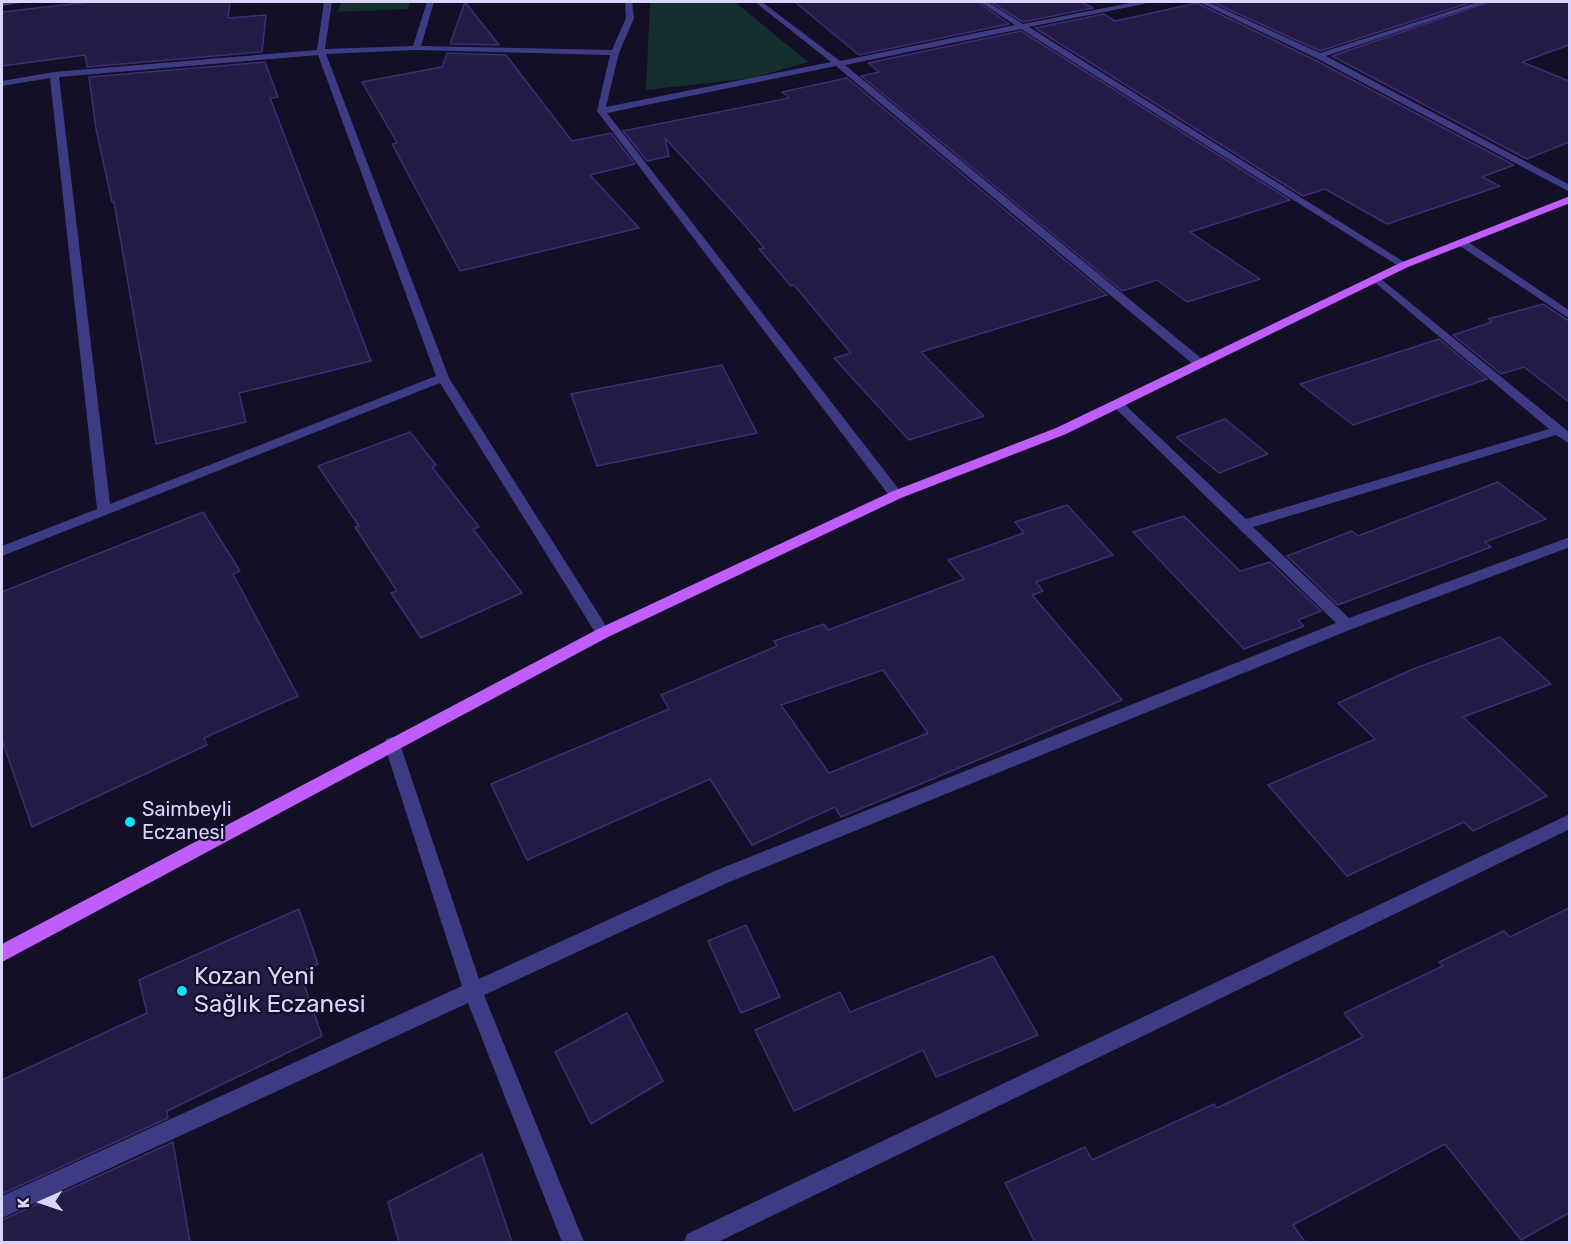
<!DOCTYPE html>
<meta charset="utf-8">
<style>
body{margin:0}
#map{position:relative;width:1571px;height:1244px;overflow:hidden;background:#130f26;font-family:Rubik,sans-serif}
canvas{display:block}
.frame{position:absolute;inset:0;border:3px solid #d9d5fe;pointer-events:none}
.north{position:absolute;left:12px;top:1172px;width:60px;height:60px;-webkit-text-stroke:4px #130f26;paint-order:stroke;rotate:267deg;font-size:16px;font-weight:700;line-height:24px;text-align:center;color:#d9d5fe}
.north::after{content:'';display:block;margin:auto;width:21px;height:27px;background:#d9d5fe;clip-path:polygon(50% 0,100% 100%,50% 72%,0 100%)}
</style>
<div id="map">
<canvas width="1571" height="1244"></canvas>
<div class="frame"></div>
<div class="north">K</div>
</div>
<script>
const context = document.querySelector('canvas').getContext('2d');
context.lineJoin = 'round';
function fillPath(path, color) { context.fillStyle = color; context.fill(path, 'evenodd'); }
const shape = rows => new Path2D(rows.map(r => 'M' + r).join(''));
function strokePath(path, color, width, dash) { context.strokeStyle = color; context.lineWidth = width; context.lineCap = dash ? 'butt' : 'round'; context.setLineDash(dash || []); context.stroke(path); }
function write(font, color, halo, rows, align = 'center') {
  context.font = font + ' Rubik,sans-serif'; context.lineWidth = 4.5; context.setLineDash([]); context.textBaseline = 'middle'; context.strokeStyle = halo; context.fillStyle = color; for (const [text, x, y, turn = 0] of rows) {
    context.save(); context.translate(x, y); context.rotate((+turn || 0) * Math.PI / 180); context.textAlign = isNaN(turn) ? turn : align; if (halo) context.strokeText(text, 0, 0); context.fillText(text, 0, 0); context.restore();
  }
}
fillPath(shape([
 [342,2,410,2,408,9,337,12],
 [650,2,735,2,808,62,752,78,646,90]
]), '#13302e');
const building = shape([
 [89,2,230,2,228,18,266,15,262,52,87,67,85,55,2,66,2,12,89,2],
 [465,2,499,45,450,44,465,2],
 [795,2,978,2,1009,24,859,55,795,2],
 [991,2,1081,2,1093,8,1023,22,991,2],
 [1212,2,1472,2,1320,51,1212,2],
 [1489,2,1569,2,1569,45,1522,62,1569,81,1569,142,1527,159,1332,56,1489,2],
 [1197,3,1315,60,1514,165,1482,177,1500,186,1387,224,1325,189,1303,196,1035,28,1104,14,1115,21,1197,3],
 [1021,31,1290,200,1190,232,1260,279,1187,302,1157,280,1122,291,861,76,879,72,868,63,1021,31],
 [447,53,506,55,572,141,611,133,635,164,590,175,639,228,460,271,392,144,397,143,362,82,442,67,447,53],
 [265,62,278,97,270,98,371,361,239,393,246,422,156,444,114,202,112,202,96,129,89,77,265,62],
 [847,78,1107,295,921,352,984,416,909,440,834,358,851,353,794,285,791,286,759,249,764,248,742,222,665,138,669,156,647,161,623,131,789,98,782,92,847,78],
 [1543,304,1569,321,1569,402,1524,367,1501,374,1453,335,1492,322,1488,319,1543,304],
 [1439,339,1487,379,1353,425,1300,384,1439,339],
 [722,365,757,433,597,466,571,394,722,365],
 [1225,419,1268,454,1219,473,1176,437,1225,419],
 [410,432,436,465,432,467,479,527,473,529,522,593,421,638,391,593,397,591,355,527,359,526,318,466,410,432],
 [1498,482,1546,519,1485,542,1491,547,1338,605,1287,556,1352,531,1358,536,1498,482],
 [1067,505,1113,555,1036,582,1043,591,1032,595,1122,700,841,817,835,807,752,845,710,779,527,860,491,784,669,709,661,695,777,646,774,641,824,624,828,630,964,579,948,560,1024,533,1015,522,1067,505],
 [883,670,928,733,829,773,781,705,883,670],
 [203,512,240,571,233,574,298,696,204,738,207,745,32,827,2,740,2,592,203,512],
 [1184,516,1240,571,1270,562,1321,611,1298,620,1304,626,1244,649,1133,532,1184,516],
 [1500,637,1551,684,1463,717,1547,796,1473,831,1464,822,1347,876,1268,785,1375,739,1338,703,1413,669,1500,637],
 [1569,908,1569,1213,1521,1240,1445,1144,1293,1225,1305,1242,1035,1242,1005,1183,1085,1147,1092,1160,1214,1104,1217,1108,1363,1037,1344,1013,1443,966,1439,962,1504,931,1510,937,1569,908],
 [299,909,318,964,300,972,322,1036,167,1111,168,1118,2,1194,2,1080,147,1013,139,980,299,909],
 [746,925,780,997,741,1013,708,941,746,925],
 [993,956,1038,1035,936,1077,923,1050,794,1111,755,1030,840,992,850,1012,993,956],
 [627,1013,663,1081,591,1124,555,1052,627,1013],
 [173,1142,190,1242,2,1242,2,1220,173,1142],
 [482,1154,512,1242,399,1242,388,1202,482,1154]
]);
fillPath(building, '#241c47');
strokePath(building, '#3b2e72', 1.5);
fillPath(shape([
 [2,2,26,2,2,6,2,2],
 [324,2,332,2,325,49,413,46,427,2,434,2,421,46,612,50,626,18,625,2,632,2,634,18,619,53,606,107,831,62,755,2,762,2,840,61,1015,25,980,2,988,2,1023,24,1135,2,1147,2,1144,4,1029,27,1409,265,1400,267,1021,29,845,65,1202,359,1202,365,1194,365,836,66,607,113,901,492,903,495,896,499,891,498,597,111,610,55,416,50,326,54,449,378,608,629,611,633,608,637,598,637,440,383,2,556,2,546,97,509,50,78,2,86,2,81,54,72,317,50,324,2],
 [318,55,436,376,110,504,59,77,318,55],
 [1199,2,1208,2,1320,53,1478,2,1487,2,1326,56,1570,185,1570,192,1316,58,1199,2],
 [1457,240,1465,240,1570,311,1570,319,1457,244,1457,240],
 [1376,275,1570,433,1570,444,1556,435,1253,527,1349,618,1570,537,1570,547,1352,629,729,882,484,995,584,1242,562,1242,468,1003,2,1218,2,1196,462,986,384,744,386,739,392,737,398,739,400,744,479,979,717,870,1336,623,1111,404,1117,400,1121,401,1246,519,1549,429,1372,280,1371,278,1376,275],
 [1570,814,1570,829,718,1242,684,1242,687,1234,1570,814]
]), '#3d3b84');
fillPath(shape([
 [1570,196,1570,203,1408,267,1066,434,901,498,608,637,2,962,2,944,598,629,891,492,1056,428,1400,263,1570,196]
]), '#bf5efd');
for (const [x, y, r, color] of [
 [130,822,6,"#04e6fb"],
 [182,991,6,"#04e6fb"]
]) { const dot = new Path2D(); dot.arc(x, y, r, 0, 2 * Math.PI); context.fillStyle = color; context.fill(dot); strokePath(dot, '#130f26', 2); }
write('20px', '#d9d5fe', '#130f26', [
 ["Saimbeyli",142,810],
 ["Eczanesi",142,833]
], 'left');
write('24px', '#d9d5fe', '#130f26', [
 ["Kozan Yeni",194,977],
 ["Sağlık Eczanesi",194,1005]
], 'left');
</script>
